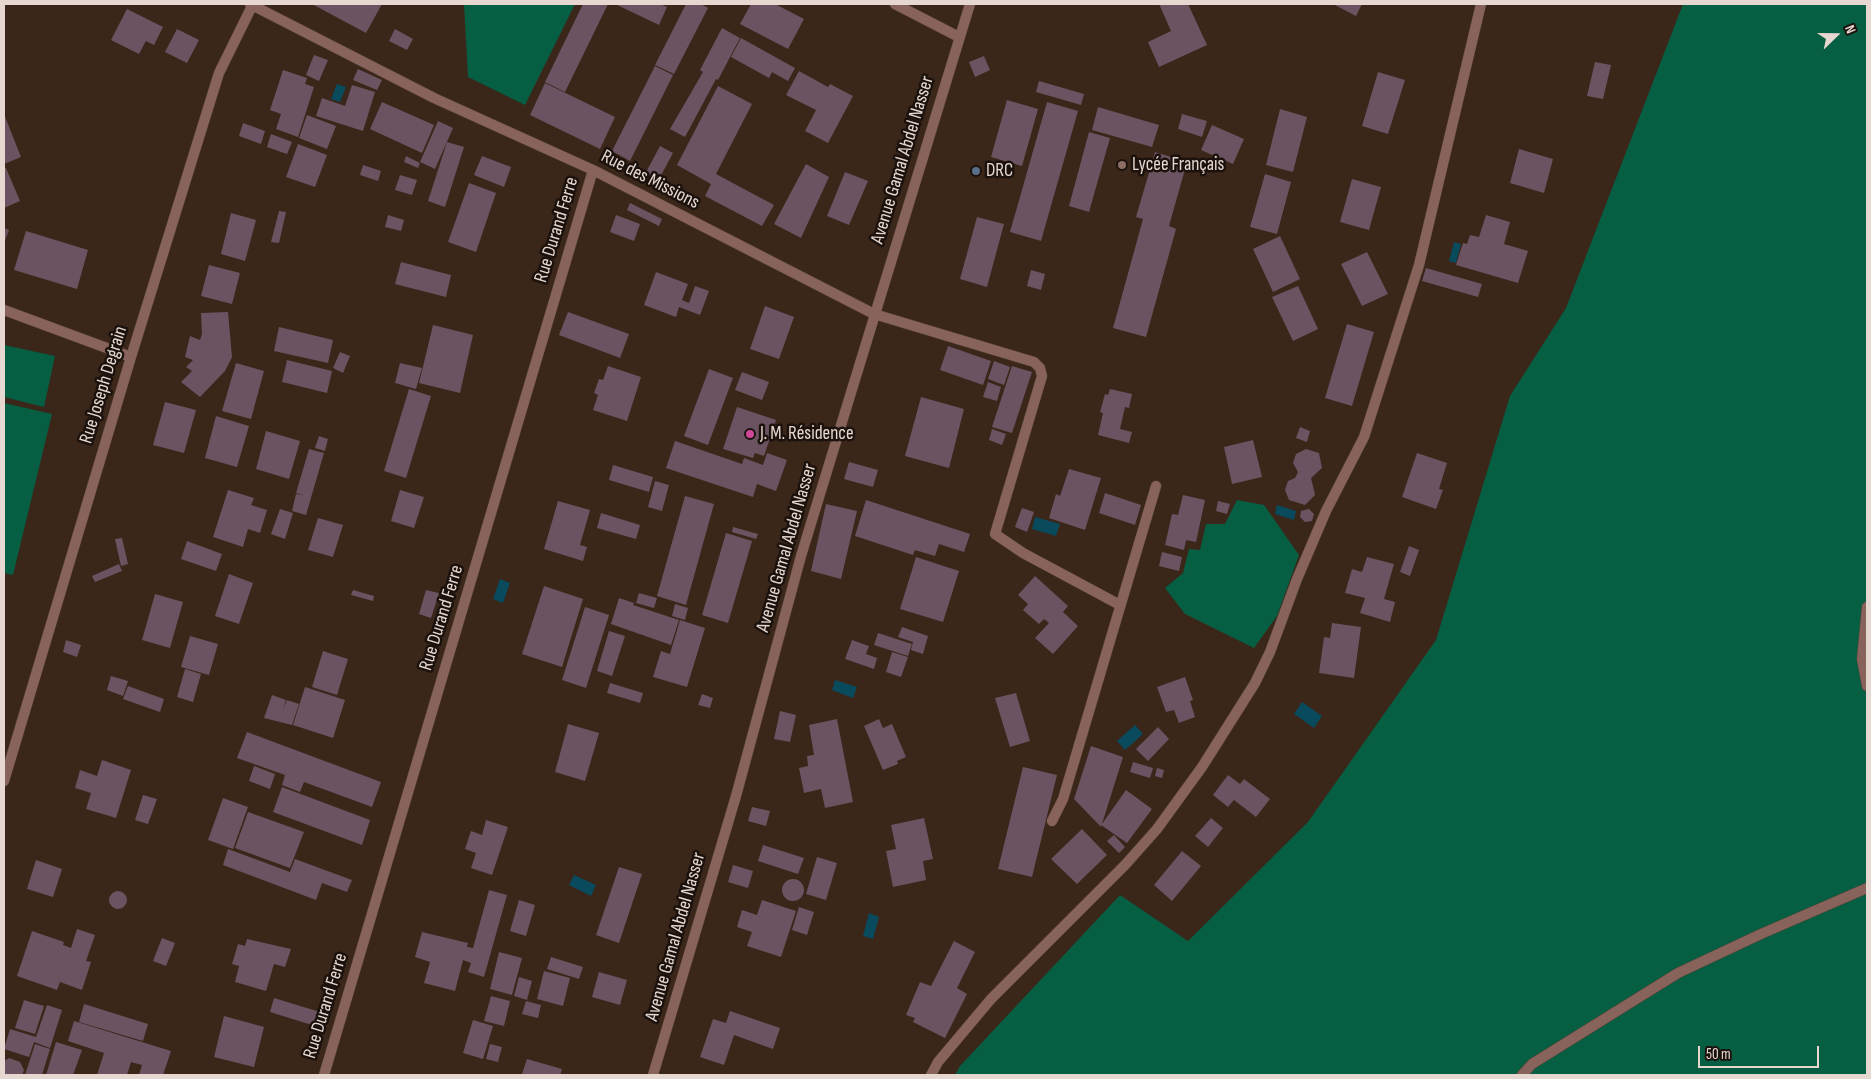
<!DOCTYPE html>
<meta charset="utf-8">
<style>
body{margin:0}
#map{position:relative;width:1871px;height:1079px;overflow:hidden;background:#3b261a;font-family:"Sofia Sans Condensed",sans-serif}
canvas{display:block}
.frame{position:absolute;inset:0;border:5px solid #e6d8d0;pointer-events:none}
.north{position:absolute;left:1811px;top:10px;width:50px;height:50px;-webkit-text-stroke:4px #1b120d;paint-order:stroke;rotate:68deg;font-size:14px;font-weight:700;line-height:20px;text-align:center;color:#e6d8d0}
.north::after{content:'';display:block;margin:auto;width:18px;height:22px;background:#e6d8d0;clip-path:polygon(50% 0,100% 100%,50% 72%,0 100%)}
.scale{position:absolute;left:1698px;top:1046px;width:121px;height:22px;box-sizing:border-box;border:2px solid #e6d8d0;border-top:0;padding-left:6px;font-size:15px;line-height:18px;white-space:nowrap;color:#e6d8d0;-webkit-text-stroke:4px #1b120d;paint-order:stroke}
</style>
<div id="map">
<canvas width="1871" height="1079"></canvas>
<div class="frame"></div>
<div class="north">N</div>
<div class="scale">50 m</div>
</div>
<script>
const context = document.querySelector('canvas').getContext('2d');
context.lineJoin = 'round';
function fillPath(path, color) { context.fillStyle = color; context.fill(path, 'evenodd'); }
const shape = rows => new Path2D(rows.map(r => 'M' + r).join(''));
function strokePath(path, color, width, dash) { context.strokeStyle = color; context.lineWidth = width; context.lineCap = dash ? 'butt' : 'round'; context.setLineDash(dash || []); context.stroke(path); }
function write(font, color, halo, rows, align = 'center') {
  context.font = font + ' "Sofia Sans Condensed",sans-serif'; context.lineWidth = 5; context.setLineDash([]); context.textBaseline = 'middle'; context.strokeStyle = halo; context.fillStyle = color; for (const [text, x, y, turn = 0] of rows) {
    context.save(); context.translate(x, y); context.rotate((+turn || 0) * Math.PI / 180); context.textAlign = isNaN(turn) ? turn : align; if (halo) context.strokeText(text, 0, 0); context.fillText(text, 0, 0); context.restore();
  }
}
fillPath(shape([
 [464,4,575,4,525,105,468,77],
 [1683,4,1867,4,1867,1075,955,1075,960,1066,1120,895,1188,941,1308,822,1436,640,1510,396,1566,308],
 [4,345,55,356,44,407,4,397],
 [4,403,52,414,13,575,4,573],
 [1237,500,1264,505,1299,555,1277,616,1254,648,1185,614,1165,588,1183,573,1189,549,1200,550,1206,524,1225,524]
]), '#065f43');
fillPath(shape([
 [337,84,346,87,340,102,331,99],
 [1454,242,1461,244,1456,263,1449,261],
 [1277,505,1296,511,1294,520,1275,514],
 [1035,517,1060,524,1056,536,1032,529],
 [500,579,510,583,503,603,493,599],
 [835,680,857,687,853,698,832,690],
 [1302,702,1322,716,1314,728,1294,714],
 [1135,725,1143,734,1125,750,1117,741],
 [574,875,596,885,591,896,569,885],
 [869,913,879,917,873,939,863,936]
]), '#094a5d');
fillPath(shape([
 [312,4,382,4,366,33],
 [583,4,608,4,565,92,545,82],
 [615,4,660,4,667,7,659,25],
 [686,4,701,4,708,8,674,74,655,65],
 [751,4,775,4,804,19,788,49,740,24],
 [1159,4,1188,4,1207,45,1159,67,1148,42,1171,31],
 [1333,4,1362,4,1356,16],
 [127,9,163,27,154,45,146,41,139,54,111,40],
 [722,28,740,38,718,80,716,79,685,137,670,129,703,72,700,70],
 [177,29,199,40,187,63,165,52],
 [395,29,413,39,407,50,389,41],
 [741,38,795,68,788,81,772,72,769,78,731,57],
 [314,55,328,60,319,81,306,75],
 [984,56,990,70,975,77,969,62],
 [1595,62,1611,65,1603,99,1587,96],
 [655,66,673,75,630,161,612,151],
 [358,69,382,80,377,90,353,80],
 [283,70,307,78,305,84,314,87,298,137,276,129,281,114,270,110],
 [799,71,828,87,830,84,853,96,828,143,805,131,816,110,786,95],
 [1378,72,1405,80,1388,134,1362,126],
 [1039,81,1084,94,1081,105,1036,92],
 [545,83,615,117,600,149,530,115],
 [352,85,375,92,363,131,316,116,322,98,345,106],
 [718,86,752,104,716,174,774,205,762,226,705,196,711,184,677,165],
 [1007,100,1038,109,1022,166,991,157],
 [382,102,434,125,422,153,370,129],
 [1047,102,1078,111,1041,241,1010,232],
 [1098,107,1159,125,1152,147,1092,130],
 [1280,109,1307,117,1293,172,1266,165],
 [4,114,21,157,4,164],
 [1182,114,1207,121,1202,137,1178,129],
 [307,115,336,126,327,149,299,138],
 [438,121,453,128,435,169,420,162],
 [243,123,265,131,261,144,239,136],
 [1212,125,1244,139,1233,164,1201,150],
 [1089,132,1110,138,1089,212,1069,206],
 [271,134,292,142,287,154,267,147],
 [447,142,464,147,445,207,428,201],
 [298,144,327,155,315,187,286,177],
 [660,146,673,153,658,181,645,174],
 [1519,149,1553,159,1544,193,1510,183],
 [1155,152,1187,162,1169,226,1176,229,1146,337,1113,328,1143,219,1136,217],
 [406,156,420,163,418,168,404,162],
 [482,156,511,167,504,187,474,175],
 [806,164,829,177,801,238,774,224],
 [363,165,381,171,378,181,360,175],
 [6,168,20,201,4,208,4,169],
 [845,172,868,181,849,225,827,216],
 [1265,174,1291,182,1277,234,1250,227],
 [400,175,417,180,412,195,395,190],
 [1352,179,1381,187,1369,230,1340,222],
 [469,183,496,193,476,252,448,242],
 [630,203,662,219,659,226,627,210],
 [279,211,286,212,279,243,271,242],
 [231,213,256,220,245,261,221,254],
 [388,215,404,220,401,231,385,227],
 [616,215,640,224,634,241,610,232],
 [1486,215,1510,222,1504,244,1528,251,1518,283,1456,265,1463,243,1467,244,1470,235,1479,237],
 [977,217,1004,224,987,287,960,279],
 [4,228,9,230,4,243],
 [26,231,88,250,77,289,14,270],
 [1280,236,1300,279,1273,292,1253,249],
 [1367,252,1388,294,1362,306,1341,264],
 [401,262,451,275,446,297,395,284],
 [209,265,240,273,232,304,201,296],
 [1426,268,1482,284,1478,297,1422,281],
 [1031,270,1045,274,1041,290,1027,286],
 [656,272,688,284,682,300,689,303,695,286,709,291,700,315,679,307,676,317,644,305],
 [1298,286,1318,329,1293,341,1272,297],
 [765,306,794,317,779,359,750,349],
 [228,312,232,357,225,371,200,397,181,382,192,371,186,367,193,360,185,357,190,336,200,340,202,334,201,313],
 [568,312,629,334,620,358,559,335],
 [1347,324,1374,332,1352,406,1325,398],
 [433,325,473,335,460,393,419,383],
 [279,327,333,340,328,363,274,351],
 [948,346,991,361,983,385,940,370],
 [340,352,350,356,343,373,333,368],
 [287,360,332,371,327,393,282,382],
 [994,361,1010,367,1004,385,988,379],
 [236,363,264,371,251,419,222,411],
 [400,363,422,368,416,389,395,383],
 [608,366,641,377,627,421,593,410,598,395,594,393,599,379,603,380],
 [1012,366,1032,372,1012,433,992,427],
 [709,369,733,378,708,445,684,436],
 [742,372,769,382,762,400,735,390],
 [988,382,1001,387,997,401,983,397],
 [409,389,431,396,406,478,384,471],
 [1110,389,1132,394,1129,408,1125,407,1120,429,1132,432,1129,443,1098,435,1103,413,1100,412,1105,394,1108,395],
 [921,397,964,409,949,468,905,456],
 [165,402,196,410,184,453,153,445],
 [737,407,776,420,764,456,755,453,753,458,723,449],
 [216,416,249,426,237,467,205,458],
 [1300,427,1310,431,1307,442,1296,438],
 [992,429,1006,434,1002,445,989,440],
 [266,431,300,441,289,479,256,469],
 [319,436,328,439,325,451,315,448],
 [1253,440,1262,477,1232,484,1224,447],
 [675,441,742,464,744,458,763,465,767,453,787,460,776,491,757,484,753,497,666,468],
 [309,449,324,453,306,515,292,511,296,494,304,495,296,493],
 [1306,449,1319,453,1322,468,1311,478,1315,495,1305,505,1289,500,1285,490,1288,481,1295,478,1298,472,1293,463,1296,454],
 [1417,453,1447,463,1439,489,1443,490,1436,509,1402,497],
 [849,462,878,470,873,487,844,479],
 [613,465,653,477,649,492,609,480],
 [1069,469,1101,478,1085,530,1049,518,1056,494,1060,496],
 [655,481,669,485,662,511,648,507],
 [228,490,254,498,251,505,267,510,260,533,248,529,243,547,213,537],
 [400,490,424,497,414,528,391,521],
 [1105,493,1141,505,1135,525,1099,513],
 [1183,495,1205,500,1196,542,1186,540,1184,550,1165,545,1172,514,1178,515],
 [685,496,714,504,686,605,657,596],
 [866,500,970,534,964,552,939,544,935,556,915,550,913,555,855,536],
 [558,501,590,510,580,545,587,547,583,561,544,549],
 [1218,501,1230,504,1227,514,1216,511],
 [826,504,857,511,841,579,811,571],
 [1022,508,1034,512,1027,532,1015,527],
 [280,509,293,513,285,539,271,534],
 [1309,509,1314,514,1312,521,1305,522,1300,517,1301,511],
 [601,513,640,525,636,539,597,528],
 [318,518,343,525,333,557,308,550],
 [733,527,758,534,756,539,732,532],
 [726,533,752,541,728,623,702,615],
 [122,538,128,564,121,566,115,539],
 [187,541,222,554,216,571,181,559],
 [1409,546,1419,550,1410,576,1400,572],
 [1162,552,1182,557,1179,571,1159,566],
 [916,557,959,571,943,622,900,609],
 [1367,557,1394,564,1384,599,1395,602,1390,622,1360,613,1365,598,1345,593,1352,569,1362,572],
 [119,564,122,571,95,582,92,576],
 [229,574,253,583,239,624,215,616],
 [1035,576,1068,606,1063,612,1078,626,1053,654,1035,638,1049,623,1044,619,1039,624,1023,610,1028,604,1018,595],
 [544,586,583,599,562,667,522,654],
 [353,590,374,596,373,601,351,595],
 [426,590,439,593,431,618,419,614],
 [639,593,657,598,654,608,636,603],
 [155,594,183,602,170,648,142,640],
 [619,598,634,603,633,605,679,620,671,645,611,624],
 [675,604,688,608,685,620,672,616],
 [585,607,609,615,586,688,562,680],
 [680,620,705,628,687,687,653,677,661,651,670,654],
 [1332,623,1361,627,1354,678,1319,673,1324,637,1330,638],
 [902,627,928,636,923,654,911,650,913,642,898,637],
 [609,631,625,636,612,676,597,671],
 [878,633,912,644,908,656,874,645],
 [190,636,218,644,209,675,181,667],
 [66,640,81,645,77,657,63,652],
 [852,640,869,646,866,654,877,658,874,669,845,659],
 [323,651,348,659,337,695,312,687],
 [892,652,908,657,901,677,886,672],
 [185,669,201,674,193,702,177,697],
 [111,676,128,681,123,696,107,690],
 [1185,677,1193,700,1190,701,1195,717,1179,723,1174,710,1166,712,1157,687],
 [610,683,643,693,640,703,607,693],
 [128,686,164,699,160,712,123,699],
 [305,687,345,700,333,738,293,725],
 [1016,693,1030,741,1010,747,995,698],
 [702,694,713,698,710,708,698,705],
 [272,695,286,700,283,709,287,700,299,704,292,725,264,718],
 [780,711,796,715,790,742,774,739],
 [837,719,853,802,825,808,821,789,804,793,799,768,808,766,807,756,814,755,809,725],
 [879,719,883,728,892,724,906,757,897,761,898,764,883,770,864,726],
 [568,724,599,733,585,781,555,772],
 [1158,727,1169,739,1148,761,1136,749],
 [247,732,381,782,372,807,304,782,300,792,282,785,285,775,237,758],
 [1091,746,1123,757,1102,824,1126,790,1152,809,1127,843,1101,825,1101,827,1074,799],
 [102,760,131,770,116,818,86,809,91,793,75,788,80,770,97,776],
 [1133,762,1153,768,1150,778,1130,772],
 [254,766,275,774,270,789,249,781],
 [1023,767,1057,775,1032,877,998,869],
 [1157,768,1164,770,1162,778,1155,776],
 [1228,775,1240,784,1244,779,1270,799,1256,817,1234,800,1228,807,1213,795],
 [282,787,370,820,362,845,273,812],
 [143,795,157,799,148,824,135,820],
 [223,798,248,807,233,849,208,840],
 [752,807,770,811,766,826,748,821],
 [248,812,304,832,290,868,235,848],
 [924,818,933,859,923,861,926,880,893,887,886,851,896,849,891,825],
 [1211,818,1223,828,1208,847,1195,836],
 [486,820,508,827,492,875,471,868,476,853,465,849,471,831,482,835],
 [1082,829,1107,855,1077,884,1051,859],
 [1114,835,1125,847,1119,853,1107,841],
 [763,845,804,858,798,874,758,861],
 [228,849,290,872,295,859,352,880,347,892,322,883,316,900,223,865],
 [1182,851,1201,866,1172,901,1154,885],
 [817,857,837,863,826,900,806,894],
 [36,860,62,869,53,897,27,889],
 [733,865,753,871,748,888,728,882],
 [619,867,642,874,619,943,596,935],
 '782 890a11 11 0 1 1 22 0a11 11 0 1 1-22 0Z',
 [489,890,507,895,484,977,468,972,471,963,463,960,455,991,424,983,430,962,415,957,422,932,468,943,467,947,473,948],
 '109 900a9 9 0 1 1 18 0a9 9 0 1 1-18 0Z',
 [519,900,535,905,526,936,510,931],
 [762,900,796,911,781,957,747,946,752,932,737,927,742,910,757,915],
 [799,907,814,912,807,935,792,930],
 [77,929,95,935,86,961,91,962,82,990,60,982,57,990,17,976,32,931,64,942,63,945,71,948],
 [162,938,175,943,166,966,153,961],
 [247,939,291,949,285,967,274,964,266,991,235,982,239,966,232,964,238,944,245,946],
 [954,941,975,952,957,988,967,994,945,1038,913,1022,915,1018,906,1015,920,982,931,986],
 [499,952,522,958,512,995,490,989],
 [551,957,583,967,579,979,547,969],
 [544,971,570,978,563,1006,537,999],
 [599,972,627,980,620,1005,592,997],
 [519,977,532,981,527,1000,514,996],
 [491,996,510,1001,504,1026,484,1021],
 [274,998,320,1012,315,1026,270,1012],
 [24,1000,44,1006,35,1034,15,1028],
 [526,1001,541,1005,538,1018,522,1014],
 [84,1004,148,1024,143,1041,79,1022],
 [47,1005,62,1010,50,1048,34,1042,29,1057,4,1049,10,1029,36,1037],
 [730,1011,780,1028,773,1049,734,1035,724,1065,700,1057,713,1019,726,1023],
 [224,1016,264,1027,254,1067,214,1057],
 [473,1020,493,1026,483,1059,463,1053],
 [74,1021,171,1051,163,1075,139,1075,142,1065,131,1062,127,1075,97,1075,104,1053,68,1041],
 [56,1042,82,1050,73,1075,46,1075],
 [35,1044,50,1049,42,1075,25,1075],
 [490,1044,502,1047,498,1062,486,1059],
 [9,1058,20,1062,24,1070,22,1075,4,1075,4,1061],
 [527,1059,562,1069,560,1075,522,1074]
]), '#6b5362');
const minor = shape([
 [250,4,434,98,593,170,874,314,1034,362,1040,368,1042,376,995,534,1023,553,1120,605],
 [895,4,959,37],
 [4,310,131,357],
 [1867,607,1862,659,1867,686],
 [4,781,131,357,219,73,253,4],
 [1052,821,1063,799,1156,486],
 [324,1075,593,170],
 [931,1075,938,1062,991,999,1125,865,1157,829,1202,767,1255,683,1270,652,1297,579,1326,511,1364,437,1419,265,1481,4],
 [1522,1075,1532,1064,1678,973,1761,934,1867,888]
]);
const tertiary = shape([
 [653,1075,736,796,801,556,970,4]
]);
strokePath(minor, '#564237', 11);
strokePath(tertiary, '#564237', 11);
strokePath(minor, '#88635b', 10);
strokePath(tertiary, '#88635b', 10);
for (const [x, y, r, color] of [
 [1122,165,5,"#8d6e63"],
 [976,171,5,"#5c6f8a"],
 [750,434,5,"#d1479c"]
]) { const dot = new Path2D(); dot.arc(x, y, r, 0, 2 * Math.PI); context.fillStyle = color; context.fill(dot); strokePath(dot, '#1b120d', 2); }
write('19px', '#e6d8d0', '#1b120d', [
 ["Avenue Gamal Abdel Nasser",903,160,-73],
 ["Rue des Missions",650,180,27],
 ["Rue Durand Ferre",557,230,-73],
 ["Rue Joseph Degrain",104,385,-73],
 ["Avenue Gamal Abdel Nasser",787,548,-74],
 ["Rue Durand Ferre",442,618,-73],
 ["Avenue Gamal Abdel Nasser",676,937,-74],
 ["Rue Durand Ferre",326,1006,-73]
]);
write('19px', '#e6d8d0', '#1b120d', [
 ["Lycée Français",1132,165],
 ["DRC",986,171],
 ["J. M. Résidence",760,434]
], 'left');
</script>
